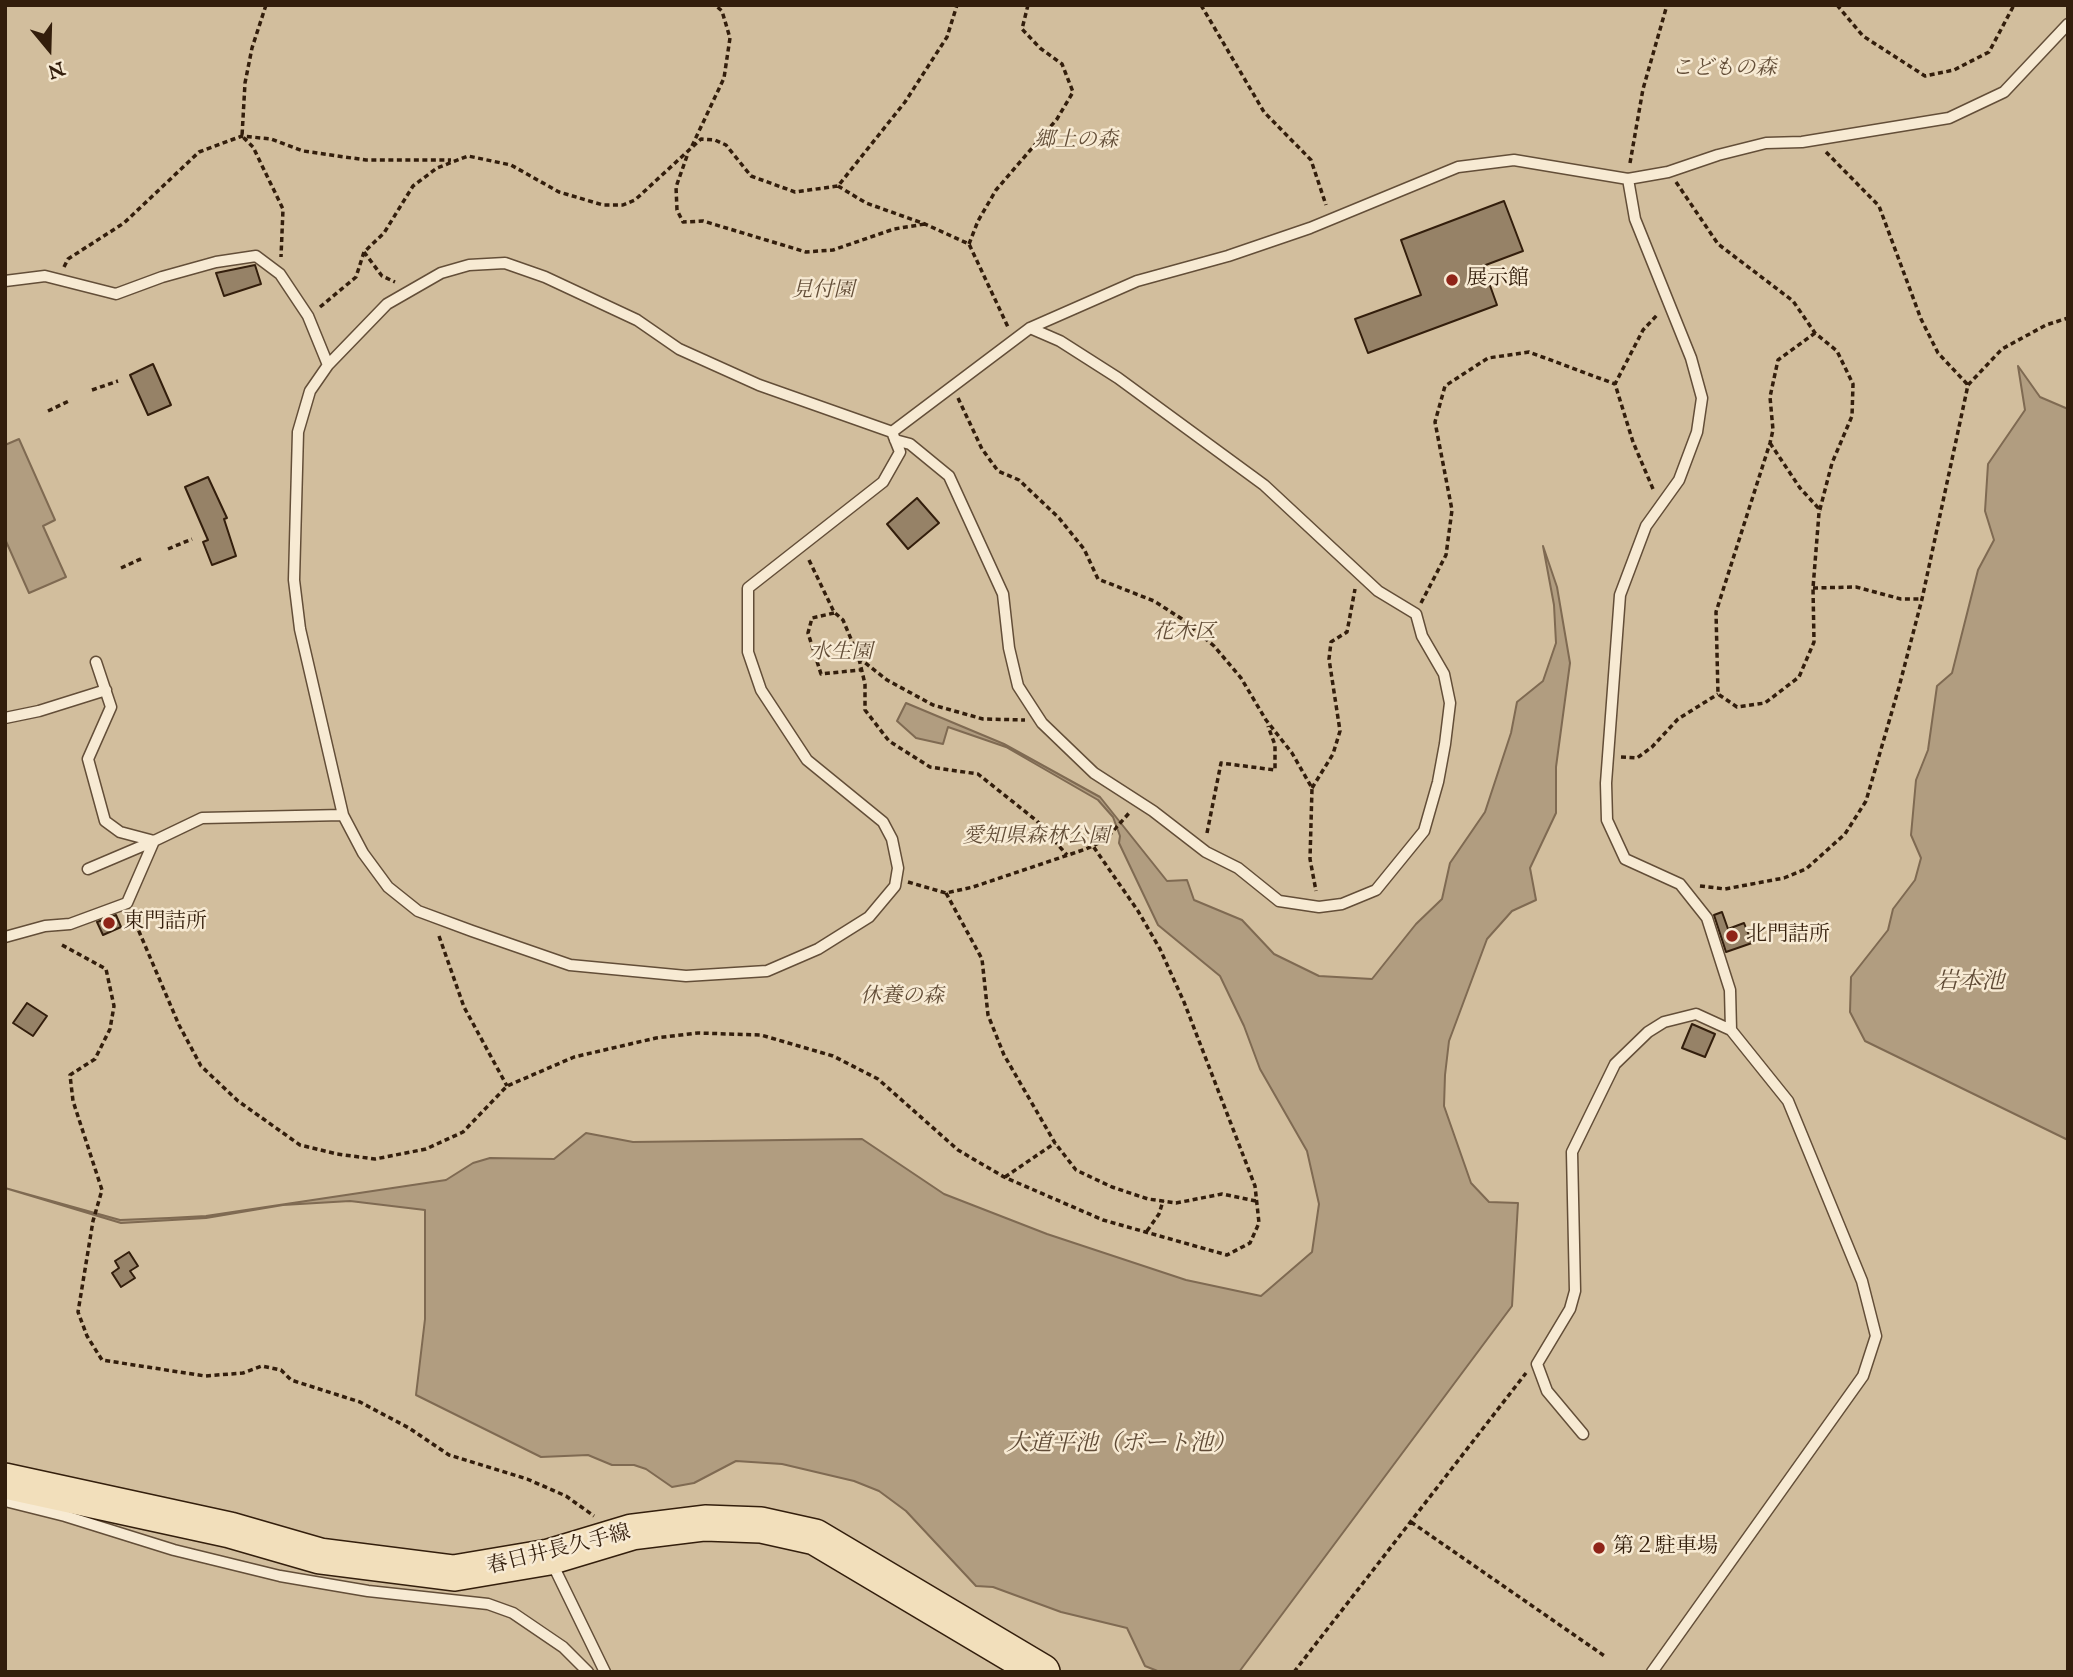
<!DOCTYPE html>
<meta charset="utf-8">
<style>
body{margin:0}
#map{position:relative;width:2073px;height:1677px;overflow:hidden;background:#f2dfbb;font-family:"IM FELL English",serif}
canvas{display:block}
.frame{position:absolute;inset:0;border:7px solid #331e0c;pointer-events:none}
.north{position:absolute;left:14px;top:14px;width:70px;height:70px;-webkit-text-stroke:5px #f7ead3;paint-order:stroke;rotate:161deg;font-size:19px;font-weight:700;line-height:28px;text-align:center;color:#331e0c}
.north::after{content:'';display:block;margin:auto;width:24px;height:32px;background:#331e0c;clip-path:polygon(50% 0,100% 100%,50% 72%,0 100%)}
</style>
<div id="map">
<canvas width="2073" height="1677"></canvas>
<div class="frame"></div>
<div class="north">N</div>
</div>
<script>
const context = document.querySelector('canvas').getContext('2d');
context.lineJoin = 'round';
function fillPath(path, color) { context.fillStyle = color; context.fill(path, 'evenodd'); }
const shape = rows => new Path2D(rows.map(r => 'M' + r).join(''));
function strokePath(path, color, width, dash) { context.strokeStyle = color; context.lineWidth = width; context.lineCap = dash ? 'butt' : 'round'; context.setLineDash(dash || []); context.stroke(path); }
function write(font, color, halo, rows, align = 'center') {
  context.font = font + ' "IM FELL English","Noto Serif JP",serif'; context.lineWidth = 5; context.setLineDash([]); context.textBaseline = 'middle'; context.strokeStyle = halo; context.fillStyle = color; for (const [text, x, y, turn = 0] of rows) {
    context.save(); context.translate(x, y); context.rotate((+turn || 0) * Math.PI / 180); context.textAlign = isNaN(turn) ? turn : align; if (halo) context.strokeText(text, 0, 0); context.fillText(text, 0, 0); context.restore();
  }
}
fillPath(shape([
 [5,5,2068,5,2068,1672,5,1672]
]), '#d2be9d');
const water = shape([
 [2018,366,2040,397,2068,409,2068,1140,1865,1041,1850,1012,1851,977,1888,930,1893,909,1915,880,1921,858,1911,835,1916,780,1928,750,1937,686,1952,673,1978,570,1994,540,1985,511,1988,464,2025,410,2018,366],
 [19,439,55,520,43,526,66,577,29,593,5,539,5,445,19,439],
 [1543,546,1557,587,1570,663,1556,767,1556,813,1530,868,1536,900,1512,911,1487,939,1449,1041,1445,1075,1444,1106,1471,1183,1489,1202,1518,1203,1512,1306,1239,1672,1160,1672,1145,1666,1127,1628,1061,1612,993,1587,976,1586,906,1511,879,1491,854,1481,782,1464,736,1461,694,1483,672,1487,646,1469,634,1465,612,1465,588,1455,541,1457,416,1395,425,1319,425,1210,350,1201,283,1205,206,1218,121,1223,5,1188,120,1220,169,1218,206,1216,446,1180,473,1163,490,1158,554,1159,586,1133,633,1142,862,1139,944,1194,1047,1234,1186,1280,1261,1296,1312,1252,1319,1204,1307,1151,1260,1069,1244,1026,1220,976,1158,925,1119,843,1120,836,1113,817,1098,800,1006,747,948,727,943,744,916,738,897,721,906,703,1004,744,1100,797,1167,881,1187,880,1194,900,1242,920,1274,954,1319,976,1372,979,1416,924,1442,899,1450,863,1485,812,1511,733,1517,702,1543,681,1556,643,1554,605,1543,546]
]);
fillPath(water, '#b19d80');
strokePath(water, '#7f6a52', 2);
const building = shape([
 [1504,201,1523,251,1483,266,1497,305,1368,353,1355,319,1421,295,1401,240,1504,201],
 [255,265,261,284,224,296,216,273,255,265],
 [153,364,171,405,148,415,130,375,153,364],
 [208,477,227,518,224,519,236,556,212,565,203,542,208,540,185,487,208,477],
 [917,498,939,523,908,549,887,524,917,498],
 [1722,912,1728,929,1744,923,1752,943,1726,952,1714,915,1722,912],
 [116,915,121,927,103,935,97,922,116,915],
 [27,1003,47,1016,33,1036,13,1023,27,1003],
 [1692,1024,1715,1034,1705,1057,1682,1048,1692,1024],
 [129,1252,138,1266,130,1271,135,1278,121,1287,112,1273,119,1268,115,1261,129,1252]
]);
fillPath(building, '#968267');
strokePath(building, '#331e0c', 2);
const service = shape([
 [1628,179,1635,219,1691,358,1702,398,1697,432,1679,480,1646,526,1620,595,1606,783,1607,820,1625,859,1680,884,1707,918,1730,990,1731,1030,1788,1101,1862,1281,1876,1336,1863,1376,1652,1672],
 [505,263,545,277,637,320,679,349,759,385,892,432,900,452,883,482,748,588,748,652,761,690,807,760,883,822,892,839,898,868,895,886,869,917,818,949,767,971,686,976,570,965,472,931,418,911,388,887,363,853,343,815,300,629,294,580,298,432,310,391,328,365,387,304,441,273,469,265,505,263],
 [5,281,45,276,116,294,162,277,216,262,256,256,280,274,308,316,328,365],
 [892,432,1030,328,1137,281,1228,256,1310,228,1458,167,1514,160,1628,179,1668,172,1718,155,1766,143,1802,142,1949,118,2004,92,2068,24],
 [895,440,910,444,949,476,1003,594,1009,648,1018,686,1042,723,1094,773,1153,811,1206,852,1238,868,1279,901,1319,907,1342,904,1376,890,1424,831,1438,782,1445,744,1450,703,1444,674,1422,636,1416,614,1378,591,1264,485,1118,378,1060,341,1030,328],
 [96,662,111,707,88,759,105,821,120,832,154,841],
 [5,718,39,711,106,690],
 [88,869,154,841],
 [5,937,45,926,70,924,127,903,154,841,202,818,343,815],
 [1583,1434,1547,1391,1537,1364,1570,1309,1575,1291,1572,1152,1615,1064,1648,1032,1664,1022,1696,1014,1731,1030],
 [5,1501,65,1516,174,1550,280,1576,368,1591,488,1604,513,1613,563,1647,588,1672],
 [551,1561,605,1672]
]);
const primary = shape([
 [5,1481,230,1530,320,1556,454,1573,549,1557,632,1532,705,1523,761,1525,815,1537,1042,1672]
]);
strokePath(service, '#634e38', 13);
strokePath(primary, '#331e0c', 38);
strokePath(shape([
 [266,5,252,48,245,83,242,136,253,147,283,209,281,257],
 [1201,5,1264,112,1311,160,1326,205],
 [1837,5,1863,36,1925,76,1954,70,1989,52,2014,5],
 [692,146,724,78,730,38,722,11,715,5],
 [1826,152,1879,206,1921,319,1938,353,1968,385],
 [687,156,676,187,677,210,683,222,703,221,806,252,833,250,894,229,925,224],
 [1630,163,1643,89,1667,5],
 [1676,182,1718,244,1793,301,1815,333,1837,351,1853,384,1852,416,1832,463,1819,513,1813,588,1814,642,1799,677,1765,703,1737,707,1718,694,1716,612,1770,443,1773,430,1770,397,1778,360,1815,333],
 [838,186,866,203,925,224,969,244,1008,327],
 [969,244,978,221,996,190,1057,119,1073,92,1062,64,1040,48,1022,29,1028,5],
 [364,252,382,276,395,282],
 [64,267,68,259,124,223,199,152,242,136,271,139,303,151,366,160,451,160],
 [320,307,356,277,364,252,384,233,413,186,437,168,468,156,511,165,559,192,603,205,623,205,635,200,701,139,715,140,726,145,751,176,795,192,838,186,905,102,947,37,957,5],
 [92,390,118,381],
 [958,398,982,449,998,471,1019,480,1059,518,1084,549,1098,579,1154,601,1182,619,1214,646,1241,678,1266,720,1292,753,1312,788,1310,859,1316,891],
 [48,411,69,401],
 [1770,443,1800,488,1821,511],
 [1653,489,1633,442,1615,384,1643,330,1658,314],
 [168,549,192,539],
 [809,560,834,612,843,620,859,658,887,680,933,705,983,719,1025,720],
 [121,568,143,558],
 [1813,588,1856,587,1901,599,1921,599],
 [1421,603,1446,555,1452,510,1435,422,1445,386,1488,358,1529,352,1615,384],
 [834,613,812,618,808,633,821,674,860,670],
 [859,659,865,684,865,710,889,741,930,767,978,774,1037,821,1067,855],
 [1621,757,1637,758,1652,747,1678,719,1718,694],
 [1312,788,1333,754,1340,731,1329,659,1331,642,1347,632,1355,589],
 [1207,833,1221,763,1275,770,1275,745,1268,726],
 [908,882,946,893,973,887,1086,849,1105,840,1130,812],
 [1700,886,1725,889,1784,878,1806,869,1845,834,1866,801,1899,687,1922,599,1968,385,2002,349,2046,325,2068,318],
 [946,893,982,959,988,1015,1004,1055,1055,1143,1076,1170,1112,1187,1148,1199,1176,1203,1222,1194,1256,1201],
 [132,915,179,1025,201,1066,238,1101,300,1145,337,1154,375,1159,426,1149,463,1132,507,1086,574,1057,656,1038,698,1033,761,1035,833,1056,878,1079,958,1150,1004,1177,1103,1220,1227,1255,1250,1243,1259,1223,1255,1186,1184,1002,1160,949,1138,911,1093,846],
 [439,936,464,1007,507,1086],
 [62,945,106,969,114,1006,110,1029,95,1059,70,1075,73,1101,102,1190,93,1221,78,1312,87,1336,102,1360,205,1376,243,1373,262,1366,281,1370,291,1380,360,1402,409,1428,449,1455,527,1479,566,1496,594,1516],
 [1005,1177,1055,1143],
 [1147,1231,1159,1214,1163,1201],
 [1411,1522,1606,1657],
 [1294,1672,1526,1373]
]), '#331e0c', 3.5, [5, 3.5]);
strokePath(service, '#f7ead3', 10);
strokePath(primary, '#f2dfbb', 35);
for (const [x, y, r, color] of [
 [1452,280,7,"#8f2418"],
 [109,923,7,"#8f2418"],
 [1732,936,7,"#8f2418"],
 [1599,1548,7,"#8f2418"]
]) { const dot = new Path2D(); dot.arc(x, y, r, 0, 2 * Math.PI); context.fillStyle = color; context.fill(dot); strokePath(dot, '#f7ead3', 2.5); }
write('italic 21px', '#634e38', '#f7ead3', [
 ["こどもの森",1724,70],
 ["郷土の森",1076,142],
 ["見付園",823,292],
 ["花木区",1184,634],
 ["水生園",841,654],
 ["愛知県森林公園",1036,838],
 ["休養の森",902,998]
]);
write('21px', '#331e0c', '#f7ead3', [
 ["展示館",1466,280],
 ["東門詰所",123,923],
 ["北門詰所",1746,936],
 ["第２駐車場",1613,1548]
], 'left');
write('21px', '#331e0c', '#f7ead3', [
 ["春日井長久手線",559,1551,-14]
]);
write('italic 23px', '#5f4a35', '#f7ead3', [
 ["岩本池",1970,983],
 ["大道平池（ボート池）",1121,1445]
]);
</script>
